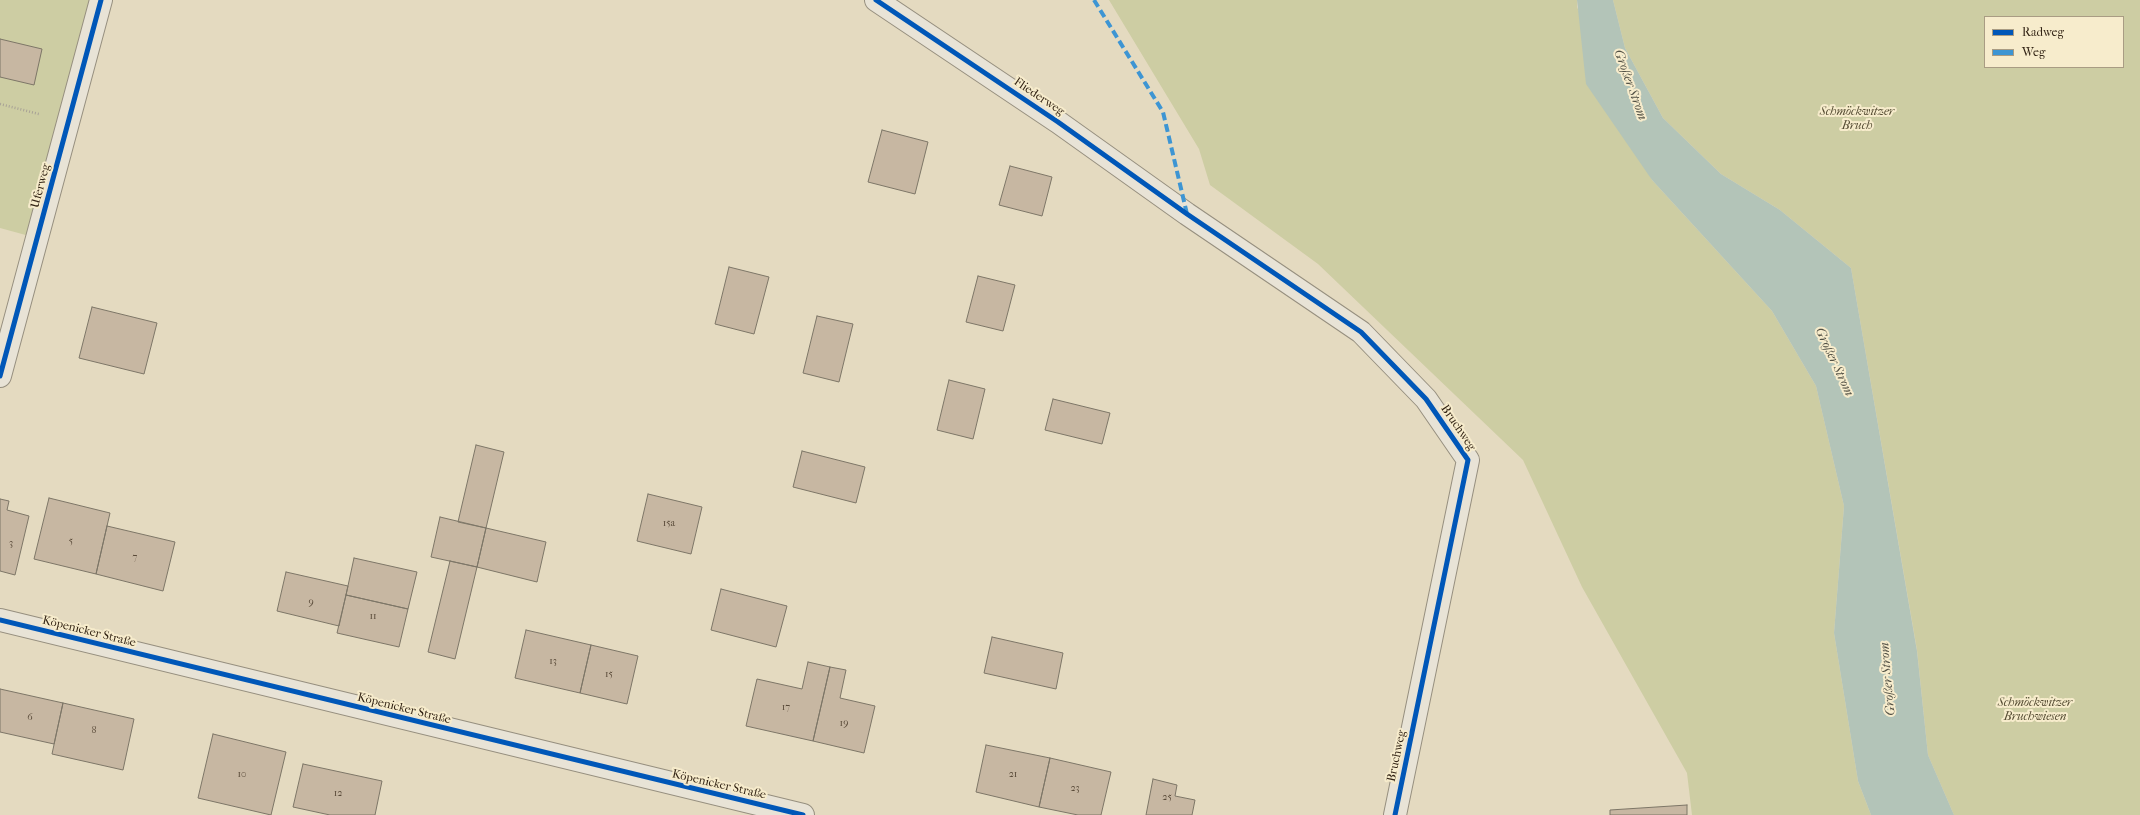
<!DOCTYPE html>
<meta charset="utf-8">
<style>
body{margin:0}
#map{position:relative;width:2140px;height:815px;overflow:hidden;background:#e4dac0;font-family:"IM FELL French Canon",serif}
canvas{display:block}
.legend{position:absolute;left:1984px;top:16px;width:140px;height:52px;box-sizing:border-box;background:#f7eccc;border:1px solid #a99c83;margin:0;padding:5px 7px;list-style:none;font-size:12px;color:#332415}
.legend li{display:flex;align-items:center;gap:8px;height:20px}
.legend b{width:20px;border:1px solid #a99c83}
</style>
<div id="map">
<canvas width="2140" height="815"></canvas>
<ul class="legend">
<li><b style="height:5px;background:#0057b8"></b>Radweg</li>
<li><b style="height:5px;background:#3d95d3"></b>Weg</li>
</ul>
</div>
<script>
const context = document.querySelector('canvas').getContext('2d');
context.lineJoin = 'round';
function fillPath(path, color) { context.fillStyle = color; context.fill(path, 'evenodd'); }
const shape = rows => new Path2D(rows.map(r => 'M' + r).join(''));
function strokePath(path, color, width, dash) { context.strokeStyle = color; context.lineWidth = width; context.lineCap = dash ? 'butt' : 'round'; context.setLineDash(dash || []); context.stroke(path); }
function write(font, color, halo, rows, align = 'center') {
  context.font = font + ' "IM FELL French Canon",serif'; context.lineWidth = 4; context.setLineDash([]); context.textBaseline = 'middle'; context.strokeStyle = halo; context.fillStyle = color; for (const [text, x, y, turn = 0] of rows) {
    context.save(); context.translate(x, y); context.rotate((+turn || 0) * Math.PI / 180); context.textAlign = isNaN(turn) ? turn : align; if (halo) context.strokeText(text, 0, 0); context.fillText(text, 0, 0); context.restore();
  }
}
fillPath(shape([
 [0,0,95,0,33,237,0,228],
 [1109,0,1577,0,1577,7,1652,180,1772,311,1816,386,1844,506,1834,633,1858,781,1871,815,1692,815,1687,773,1582,587,1523,460,1318,264,1210,185,1199,149],
 [1613,0,2140,0,2140,815,1954,815,1928,755,1917,650,1851,268,1780,210,1721,174,1663,118,1625,48],
 [1985,17,2123,17,2123,67,1985,67]
]), '#cdcda3');
fillPath(shape([
 [1577,0,1613,0,1625,48,1663,118,1721,174,1780,210,1851,268,1917,651,1928,755,1954,815,1871,815,1858,781,1834,633,1844,506,1816,386,1772,311,1652,180,1586,84]
]), '#b3c4b8');
const building = shape([
 [0,39,42,49,34,85,0,77,0,39],
 [882,130,928,142,915,194,868,182,882,130],
 [1010,166,1052,177,1042,216,999,205,1010,166],
 [729,267,769,277,754,334,715,324,729,267],
 [978,276,1015,285,1003,331,966,322,978,276],
 [92,307,157,323,144,374,79,358,92,307],
 [817,316,853,324,839,382,803,373,817,316],
 [949,380,985,389,973,439,937,430,949,380],
 [1053,399,1110,413,1102,444,1045,430,1053,399],
 [476,445,504,452,486,528,458,522,476,445],
 [802,451,865,467,856,503,793,487,802,451],
 [648,494,702,507,691,554,637,541,648,494],
 [49,498,110,513,96,574,34,559,49,498],
 [0,499,9,501,7,510,29,516,15,575,0,571,0,499],
 [440,517,486,528,477,567,431,557,440,517],
 [107,526,175,542,163,591,96,574,107,526],
 [486,528,546,542,537,582,477,567,486,528],
 [354,558,417,572,408,609,346,595,354,558],
 [450,561,477,567,455,659,428,652,450,561],
 [286,572,348,586,339,626,277,611,286,572],
 [721,589,787,606,776,647,711,630,721,589],
 [346,595,408,609,399,647,337,633,346,595],
 [526,630,591,645,580,693,515,678,526,630],
 [992,637,1063,653,1056,689,984,673,992,637],
 [591,645,638,656,627,704,580,693,591,645],
 [808,662,830,667,813,741,746,726,757,679,802,689,808,662],
 [830,667,846,670,840,698,875,706,864,753,813,741,830,667],
 [0,689,63,703,54,744,0,732,0,689],
 [63,703,134,719,123,770,52,754,63,703],
 [213,734,286,752,271,815,198,798,213,734],
 [986,745,1050,758,1039,807,976,792,986,745],
 [1050,758,1111,772,1101,815,1078,815,1039,807,1050,758],
 [303,764,382,781,375,815,330,815,293,807,303,764],
 [1153,779,1177,785,1175,796,1195,800,1192,815,1146,815,1153,779],
 [1687,805,1687,815,1610,815,1610,810,1687,805]
]);
fillPath(building, '#c7b7a2');
strokePath(building, '#7d7667', 1);
const minor = shape([
 [876,0,1058,122,1187,214,1361,332,1426,399,1468,460,1395,815],
 [0,376,101,0],
 [0,620,803,815]
]);
strokePath(minor, '#968f7f', 24);
strokePath(shape([
 [0,104,39,114]
]), '#a8a296', 2.5, [1, 2]);
strokePath(minor, '#e8e3d6', 22);
strokePath(shape([
 [1094,0,1163,112,1187,214]
]), '#3d95d3', 4, [8, 4]);
strokePath(shape([
 [876,0,1058,122,1187,214,1361,332,1426,399,1468,460,1395,815],
 [0,376,101,0],
 [0,620,803,815]
]), '#0057b8', 5);
write('10px', '#584938', null, [
 ["15a",669,524],
 ["5",71,542],
 ["3",11,544],
 ["7",135,558],
 ["9",311,603],
 ["11",373,617],
 ["13",553,662],
 ["15",609,675],
 ["17",786,708],
 ["6",30,718],
 ["19",844,724],
 ["8",94,731],
 ["10",242,775],
 ["21",1013,775],
 ["23",1075,789],
 ["12",338,794],
 ["25",1167,798]
]);
write('12px', '#332415', '#f7eccc', [
 ["Fliederweg",1039,97,34],
 ["Uferweg",41,186,-75],
 ["Bruchweg",1458,428,56],
 ["Köpenicker Straße",89,632,14],
 ["Köpenicker Straße",404,709,14],
 ["Bruchweg",1397,756,-78],
 ["Köpenicker Straße",719,785,13]
]);
write('italic 12px', '#554c33', '#f7eccc', [
 ["Schmöckwitzer",1857,112],
 ["Bruch",1857,126],
 ["Schmöckwitzer",2035,703],
 ["Bruchwiesen",2035,717]
]);
write('italic 13px', '#535145', '#f7eccc', [
 ["Großer Strom",1630,85,70],
 ["Großer Strom",1834,362,65],
 ["Großer Strom",1888,679,-95]
]);
</script>
